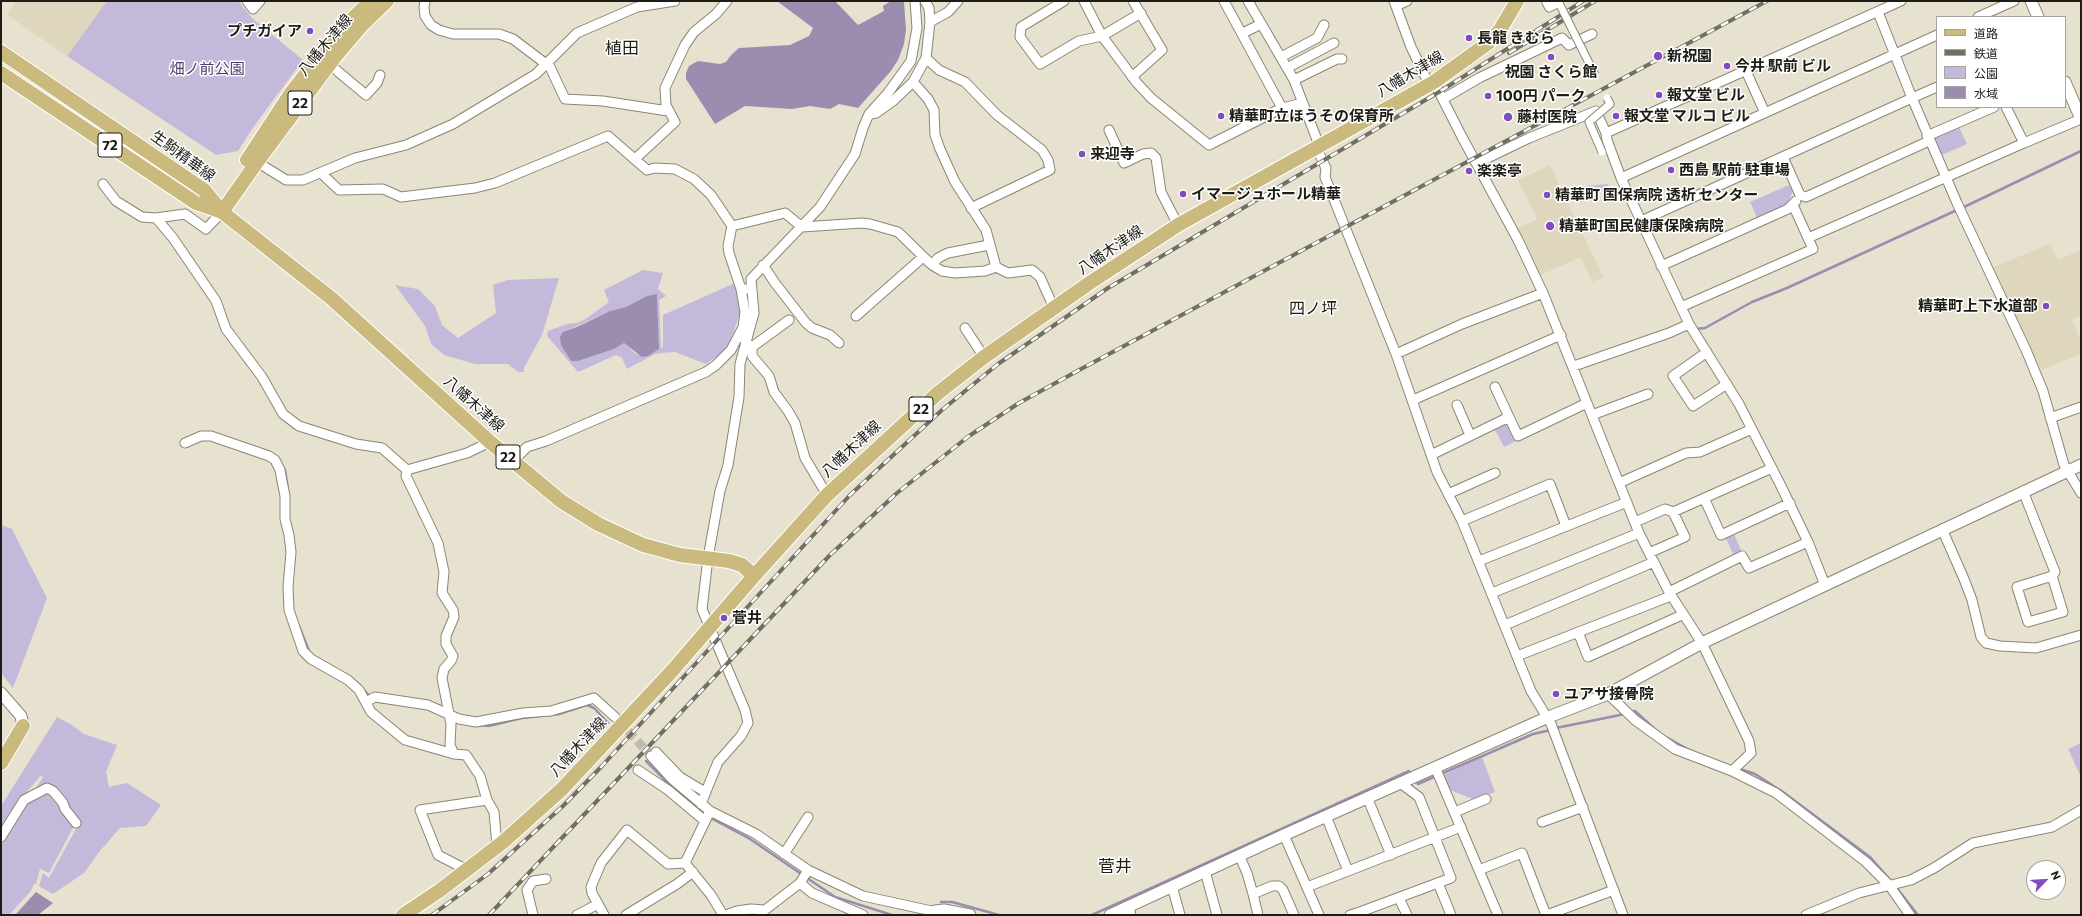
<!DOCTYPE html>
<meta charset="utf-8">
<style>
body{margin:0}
#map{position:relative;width:2082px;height:916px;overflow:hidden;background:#e7e2cf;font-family:Commissioner,"Noto Sans JP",sans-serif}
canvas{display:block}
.frame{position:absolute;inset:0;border:2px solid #1d1c15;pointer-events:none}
.legend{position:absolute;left:1936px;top:16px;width:130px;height:92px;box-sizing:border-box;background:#fff;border:1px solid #a5a4a1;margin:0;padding:5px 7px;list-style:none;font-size:12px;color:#1d1c15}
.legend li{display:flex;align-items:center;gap:8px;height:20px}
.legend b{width:20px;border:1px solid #a5a4a1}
.north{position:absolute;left:2026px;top:860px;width:40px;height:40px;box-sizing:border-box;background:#fff;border:1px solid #a5a4a1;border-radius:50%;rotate:65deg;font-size:11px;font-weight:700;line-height:16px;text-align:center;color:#1d1c15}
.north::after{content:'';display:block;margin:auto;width:14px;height:18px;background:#824bc2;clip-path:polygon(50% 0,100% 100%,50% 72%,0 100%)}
</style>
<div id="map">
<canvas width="2082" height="916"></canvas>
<div class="frame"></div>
<ul class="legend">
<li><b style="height:5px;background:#caba7d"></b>道路</li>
<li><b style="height:5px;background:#716e62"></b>鉄道</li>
<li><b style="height:11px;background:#c5b9db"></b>公園</li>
<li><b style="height:11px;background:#9a8db0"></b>水域</li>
</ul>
<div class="north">N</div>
</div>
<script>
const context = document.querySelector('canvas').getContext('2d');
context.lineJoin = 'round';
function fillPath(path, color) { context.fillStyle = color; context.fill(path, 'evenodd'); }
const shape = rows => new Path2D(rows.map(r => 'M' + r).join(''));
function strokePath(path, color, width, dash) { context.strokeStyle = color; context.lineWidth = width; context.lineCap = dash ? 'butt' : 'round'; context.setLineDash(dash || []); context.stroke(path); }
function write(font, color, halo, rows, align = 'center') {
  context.font = font + ' Commissioner,"Noto Sans JP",sans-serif'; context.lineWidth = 3; context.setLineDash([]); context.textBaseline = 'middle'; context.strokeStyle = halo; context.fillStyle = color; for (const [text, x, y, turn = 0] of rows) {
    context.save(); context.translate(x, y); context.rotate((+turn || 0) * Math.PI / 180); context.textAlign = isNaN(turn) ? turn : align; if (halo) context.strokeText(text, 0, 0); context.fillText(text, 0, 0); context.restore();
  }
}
fillPath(shape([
 [16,1,107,1,67,56,7,15],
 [1550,165,1603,277,1592,282,1581,257,1539,276,1514,230,1537,219,1518,180],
 [2050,244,2058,260,2081,250,2081,315,2072,319,2081,342,2081,354,2041,370,1993,267]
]), '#ded7bd');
fillPath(shape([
 [107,1,238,1,253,19,303,60,254,126,238,151,216,155,67,56],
 [1958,125,1967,144,1942,155,1932,136],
 [1609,184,1592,200,1587,200,1582,196,1582,191,1585,186],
 [1789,185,1793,191,1787,204,1757,218,1750,202],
 [643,270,663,273,658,289,666,296,659,300,661,348,663,348,663,315,735,283,741,310,728,348,706,364,675,352,661,353,655,354,627,369,622,358,616,355,578,372,547,336,548,331,567,324,577,323,584,320,609,302,604,290],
 [657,294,659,349,647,356,636,354,624,343,614,349,578,361,563,332,610,311,626,307,647,296],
 [559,278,542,335,524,368,524,372,518,372,508,364,475,364,444,355,431,344,425,326,395,285,418,289,435,306,442,325,458,338,496,313,493,285,508,280],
 [1503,423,1509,425,1516,441,1504,447,1494,428],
 [1,525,12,529,47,598,13,688,1,673],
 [1733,532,1742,552,1734,556,1725,536],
 [57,717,72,725,84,734,117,745,106,772,109,787,127,783,161,805,146,826,120,828,99,852,84,873,53,894,39,886,43,873,49,878,77,827,52,788,33,793,43,777,41,775,17,804,1,832,1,806],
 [2081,743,2081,777,2068,749],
 [1482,757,1495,792,1475,800,1450,790,1444,775],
 [46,792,50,792,75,824,49,873,40,869,36,884,34,884,31,891,9,915,1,915,1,845,28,799]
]), '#c5b9db');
fillPath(shape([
 [777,1,835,1,858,25,884,11,883,6,891,1,904,1,906,30,904,44,898,60,890,72,858,108,839,104,830,109,810,106,792,109,745,106,715,124,686,79,686,73,689,66,698,61,720,64,726,62,731,55,739,48,790,45,809,36,813,28],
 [657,294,659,349,648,356,642,357,624,343,614,349,578,361,571,361,561,345,560,337,563,332,579,326,610,311,626,307,647,296],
 [36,892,53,903,38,915,15,915]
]), '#9a8db0');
strokePath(shape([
 [1962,208,2081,151],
 [1695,329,1705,328,1752,302,1787,288,1957,210],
 [282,466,285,470,288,490],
 [299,626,309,651],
 [358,683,370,697],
 [373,701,397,704],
 [1630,713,1635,711,1658,732],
 [480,725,489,726,522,718,559,714,587,705,594,708,608,723],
 [1556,728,1625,714],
 [1666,737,1693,752],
 [646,761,681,796],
 [1737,768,1755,774,1783,792,1870,857,1893,883],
 [1441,774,1533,734,1551,730],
 [1415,779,1418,784,1436,776],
 [709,817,750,839,835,897,892,915],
 [1896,887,1918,915],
 [941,902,952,902,999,915],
 [1092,915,1409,771,1412,775]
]), '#9a8db0', 2.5);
strokePath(shape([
 [619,721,651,756]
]), '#bfbaaa', 9, [9, 4.5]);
const minor = shape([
 [247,1,253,9,260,1],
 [425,1,424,7,425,16,431,25,439,30,453,34,499,34,513,39,550,67,565,99,603,101,668,111],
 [1064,1,1021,27,1020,37,1040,64,1079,41,1102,36,1141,13],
 [1084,1,1102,36,1137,83,1151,98,1209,145,1282,108,1303,103],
 [1224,1,1282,108],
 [1248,1,1294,80,1319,145],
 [1394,1,1411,47,1429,84],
 [1396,6,1407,1],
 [1978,17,2014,1],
 [930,22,948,12,958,1],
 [1243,33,1261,24],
 [1281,57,1317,38,1324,25],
 [926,58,939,70,965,82,997,115,1042,150,1048,160,1050,170,971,208],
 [329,64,366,95,377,83,380,75],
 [1287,68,1334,43],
 [1746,71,1765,113],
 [1132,77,1162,50,1133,1],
 [1294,80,1337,59,1342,59],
 [913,82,928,99,934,110,935,135,940,149,955,182,986,230,996,267,1008,273,1032,270,1040,277,1054,308],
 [1434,82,1462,137,1518,240,1543,293,1639,533,1669,592,1702,643,1749,741,1751,753,1732,771],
 [1937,87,1912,98,1957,203,2026,350,2043,391,2064,465,2081,493],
 [1443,99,1479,78,1562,38,1569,45,1592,34],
 [2006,107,2024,143,2081,119],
 [871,114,876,113,893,101,913,82,926,58,930,22,929,8,925,1],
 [1109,130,1124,163,1143,154,1151,153,1156,158,1161,192,1178,225],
 [1606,133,1901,1],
 [1927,136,1994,107],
 [1316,147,1326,168,1325,177,1396,354,1437,472,1462,521,1531,691,1551,724,1623,915],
 [1783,157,1800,195,1806,197,1929,141],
 [636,158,675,122,666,105,665,88,685,45,694,32,716,14,727,1],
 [257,162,286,180,303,180,355,158,406,145,453,124,536,74,577,33,637,7,675,1],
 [1477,163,1529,138,1596,111,1606,133,1607,140,1621,178],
 [321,173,339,190,383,189,401,197,475,188,495,183,608,136,647,170,655,168,675,169,694,179,711,195,732,226,785,213,802,227,862,223,870,224,898,232,932,265,942,271,955,273,985,271,996,267],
 [103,184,116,201,142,217,156,218,185,214,206,229,222,212],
 [156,218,173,238,216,301,226,329,262,377,283,414,299,426,356,444,382,448,407,470,467,453,490,442],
 [1641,221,1912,98,1878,12],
 [732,226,728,246,729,253,741,289,746,289],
 [1808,238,2024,143],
 [763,265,775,283,806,323,812,328,830,335,839,343],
 [932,265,938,258,948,253,989,245],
 [1661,266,1788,209,1796,201],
 [1681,307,1813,249,1793,205],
 [856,316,923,257],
 [965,328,984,357],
 [745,341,752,347,752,356,769,376,774,392,788,411,795,423,805,458,827,495],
 [752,347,789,320],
 [1707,352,1673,376,1693,406,1727,384],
 [1396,354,1462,324,1543,293],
 [1574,366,1669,333,1689,324],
 [1495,387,1509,417],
 [1413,400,1561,335],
 [1457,405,1470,435],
 [1592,415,1648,394],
 [2050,418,2081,407],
 [185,443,201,436,211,436,269,456,275,460,280,470,282,481,285,496,285,519,289,535,291,552,288,587,289,610,303,651,311,659,348,680,359,690,371,712,405,740,454,754,466,755,480,776,487,800],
 [1431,455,1509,417,1518,436,1587,403],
 [513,461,527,447,546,441,706,372,716,365,731,350,743,327,745,312,741,289],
 [407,470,406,476,438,543,444,572,442,593,453,610,454,617,446,636,446,644,453,656,451,661,444,669,442,678,451,724,450,745,454,754],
 [1619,483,1686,453,1700,452,1752,429],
 [2023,491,2055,572,2052,576,2017,587,2028,622,2063,612,2052,576],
 [1448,494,1495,473],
 [1704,498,1721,535,1790,503],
 [1462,521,1550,484,1566,526],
 [1635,522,1665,509,1673,512,1772,468],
 [1942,529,1964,579,1972,600,1981,637,1986,643,2000,646,2036,648,2081,635],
 [1649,553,1685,537,1673,512],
 [1479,561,1627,502],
 [1825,585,1808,542,1780,484,1739,404,1689,324,1621,178,1937,35],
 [1669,592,1742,556,1749,568,1808,542],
 [1492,593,1639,533],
 [1505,625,1654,562],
 [1578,632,1588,657,1682,615],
 [1517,656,1671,596],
 [1608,694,1635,720,1675,749,1732,771,1776,793,1866,862,1889,885,1910,915],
 [366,702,375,697,428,705,459,719,476,722,523,713,551,711,594,698,615,717],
 [656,752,680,777,705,792],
 [651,756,672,779,710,811,756,834,808,870,863,896,941,913],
 [1435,767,1498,915],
 [638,770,668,790,705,821],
 [1367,797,1391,855],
 [701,804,718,762,741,736,748,723,745,710,702,609,708,558,720,491,728,465,739,397,740,364,754,313,751,279,820,207,855,154,863,128,869,114,888,93,911,61,917,28,915,1],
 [710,811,685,863,711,895,723,915],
 [1455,812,1486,799],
 [1326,816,1348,871],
 [1542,822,1583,807],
 [1284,835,1319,915],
 [1,837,24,800,47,788,53,791,63,803,65,809,76,823],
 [784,854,808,817],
 [1239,855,1247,873,1253,894],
 [467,870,438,855,420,810,487,800,494,812,497,846],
 [1479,870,1522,853,1546,915],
 [1205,871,1217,915],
 [800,883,812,893,863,915],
 [1438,883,1451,915],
 [1172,886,1180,915],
 [1307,887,1461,827],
 [1399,898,1407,915],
 [1129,907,1131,915],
 [1360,912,1451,878,1419,797,1400,783],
 [533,915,527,890,533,881,546,879],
 [577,915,598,904],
 [604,915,592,893,591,887,601,863,627,830,668,864,685,863],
 [626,915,677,884,693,872],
 [726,915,737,911,751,909,765,910,800,883,808,870],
 [1258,915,1253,894,1272,886,1279,886,1283,890,1294,915],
 [1350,915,1360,912,1361,915],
 [1547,915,1614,890],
 [1806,915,1859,893,1911,880,1934,868,1973,843,2052,827,2081,810]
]);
const tertiary = shape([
 [2031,1,2038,17],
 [2065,82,2081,119],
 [1,693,21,716,23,726],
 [935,911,944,910,970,915],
 [1110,915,1284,835,1546,718,1608,694,1702,643,2081,465]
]);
const primary = shape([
 [1,52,204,190,222,212,331,298,490,442,561,501,598,524,643,545,680,555,729,561,742,565,754,576],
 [1,73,196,203,222,212],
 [247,160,291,93,326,48,355,16,371,1],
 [222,212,257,162,334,58,362,25,387,1],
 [1,763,23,726],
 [403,915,439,891,503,842,562,789,672,671,754,576,827,495,938,393,984,357,1088,284,1178,225,1434,82,1488,43,1500,30,1517,1]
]);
strokePath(minor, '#8a8675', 11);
strokePath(tertiary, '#8a8675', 13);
strokePath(primary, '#fff', 16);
strokePath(minor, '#fff', 9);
strokePath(tertiary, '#fff', 11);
strokePath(primary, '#caba7d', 14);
const rail = shape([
 [1509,53,1595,1],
 [432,915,488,874,563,806,602,766,850,495,942,410,998,364,1108,288,1439,92,1583,1],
 [489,915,830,555,897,493,969,436,1019,403,1081,369,1767,1]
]);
strokePath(rail, '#716e62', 4);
strokePath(rail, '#fff', 2.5, [8]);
const pedestrianBridge = shape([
 [1550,1,1546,3,1549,8,1559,3,1595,75],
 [1602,152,1589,122,1610,104,1607,98]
]);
strokePath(pedestrianBridge, '#8a8675', 9, []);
strokePath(pedestrianBridge, '#fff', 7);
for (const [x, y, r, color] of [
 [310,31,4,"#824bc2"],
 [1469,38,4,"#824bc2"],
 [1658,56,5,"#824bc2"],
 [1551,57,4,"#824bc2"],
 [1727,66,4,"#824bc2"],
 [1659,95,4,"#824bc2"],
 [1488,96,4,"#824bc2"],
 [1221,116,4,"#824bc2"],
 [1616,116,4,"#824bc2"],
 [1508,117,5,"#824bc2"],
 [1082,154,4,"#824bc2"],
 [1671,170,4,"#824bc2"],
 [1469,171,4,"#824bc2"],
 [1183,194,4,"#824bc2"],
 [1547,195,4,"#824bc2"],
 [1550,226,5,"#824bc2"],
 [2046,306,4,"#824bc2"],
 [724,618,4,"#824bc2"],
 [1556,694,4,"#824bc2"]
]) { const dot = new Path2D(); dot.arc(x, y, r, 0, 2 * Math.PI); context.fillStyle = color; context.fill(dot); strokePath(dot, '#fff', 1.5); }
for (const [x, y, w] of [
 [300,103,24],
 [110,145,24],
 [921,409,24],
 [508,457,24]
]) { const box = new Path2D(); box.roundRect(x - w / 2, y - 12, w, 24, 3); context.fillStyle = '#fff'; context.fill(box); strokePath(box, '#1d1c15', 1); }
write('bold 14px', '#1d1c15', null, [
 ["22",300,103],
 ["72",110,145],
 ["22",921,409],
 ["22",508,457]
]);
write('bold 15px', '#1d1c15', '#fff', [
 ["プチガイア",302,31,"right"],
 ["長龍 きむら",1477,38],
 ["新祝園",1667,56],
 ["今井 駅前 ビル",1735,66],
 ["祝園 さくら館",1551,72,"center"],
 ["報文堂 ビル",1667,95],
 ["100円 パーク",1496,96],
 ["精華町立ほうその保育所",1229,116],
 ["報文堂 マルコ ビル",1624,116],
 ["藤村医院",1517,117],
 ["来迎寺",1090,154],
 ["西島 駅前 駐車場",1679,170],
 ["楽楽亭",1477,171],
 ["イマージュホール精華",1191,194],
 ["精華町 国保病院 透析 センター",1555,195],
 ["精華町国民健康保険病院",1559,226],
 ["精華町上下水道部",2038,306,"right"],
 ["菅井",732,618],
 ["ユアサ接骨院",1564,694]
], 'left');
write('15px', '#1d1c15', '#fff', [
 ["八幡木津線",325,45,-50],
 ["八幡木津線",1410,74,-31],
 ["生駒精華線",183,156,36],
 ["八幡木津線",1110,250,-34],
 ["八幡木津線",474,404,42],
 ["八幡木津線",851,449,-43],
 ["八幡木津線",578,747,-47]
]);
write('15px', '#4f3a6c', '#fff', [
 ["畑ノ前公園",207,69]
]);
write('16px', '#1d1c15', '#fff', [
 ["四ノ坪",1313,309]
]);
write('17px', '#1d1c15', '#fff', [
 ["植田",622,48],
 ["菅井",1115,866]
]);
</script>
